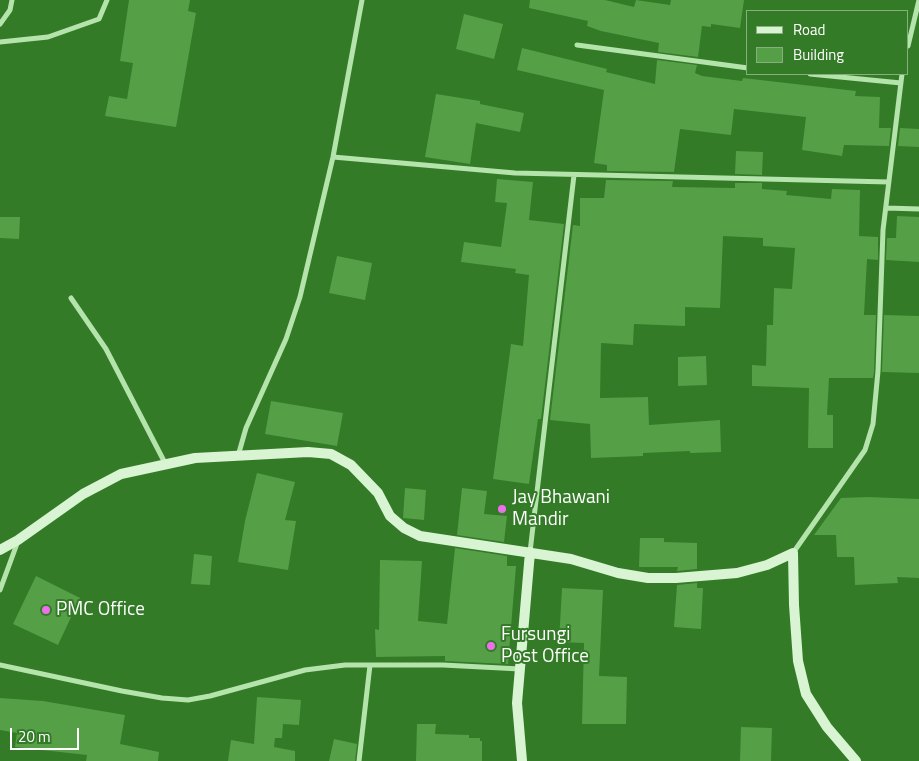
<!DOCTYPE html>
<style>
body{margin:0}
#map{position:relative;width:919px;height:761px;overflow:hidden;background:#337b27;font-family:"Titillium Web",sans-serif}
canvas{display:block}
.legend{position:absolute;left:746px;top:10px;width:162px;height:65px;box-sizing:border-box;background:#337b27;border:1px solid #85b07d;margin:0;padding:6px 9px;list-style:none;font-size:15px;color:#fff}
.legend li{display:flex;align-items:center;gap:10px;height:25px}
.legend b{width:25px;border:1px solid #85b07d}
.scale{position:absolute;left:10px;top:728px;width:69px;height:22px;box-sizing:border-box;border:2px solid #fff;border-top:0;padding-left:6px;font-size:15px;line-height:18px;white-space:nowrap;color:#fff;-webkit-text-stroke:4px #337b27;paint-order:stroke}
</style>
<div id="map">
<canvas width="919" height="761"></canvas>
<ul class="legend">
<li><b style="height:6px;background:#d8f4d3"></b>Road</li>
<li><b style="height:14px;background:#559f47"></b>Building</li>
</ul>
<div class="scale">20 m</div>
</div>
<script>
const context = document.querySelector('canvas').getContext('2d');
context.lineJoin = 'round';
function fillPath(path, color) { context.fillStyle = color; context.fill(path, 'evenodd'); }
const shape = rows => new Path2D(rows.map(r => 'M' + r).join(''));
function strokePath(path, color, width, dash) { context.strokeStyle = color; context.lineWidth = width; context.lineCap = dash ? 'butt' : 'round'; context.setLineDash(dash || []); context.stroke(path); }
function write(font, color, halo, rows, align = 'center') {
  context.font = font + ' "Titillium Web",sans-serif'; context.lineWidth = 4; context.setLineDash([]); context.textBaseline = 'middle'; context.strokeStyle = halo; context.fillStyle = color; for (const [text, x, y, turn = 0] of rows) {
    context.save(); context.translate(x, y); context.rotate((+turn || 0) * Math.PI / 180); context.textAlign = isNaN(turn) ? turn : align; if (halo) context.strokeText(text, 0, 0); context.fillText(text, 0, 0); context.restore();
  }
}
fillPath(shape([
 [129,0,190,0,188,11,196,13,176,127,105,116,109,96,127,99,133,63,120,61],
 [530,0,605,0,634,7,636,0,670,5,671,0,744,0,740,28,711,24,711,27,702,26,698,57,658,52,659,43,601,31,587,26,588,21,529,8],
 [464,14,503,24,494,59,456,49],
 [522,48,607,69,606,72,655,84,657,60,697,65,695,73,702,76,742,81,743,78,856,91,855,96,880,97,879,128,891,128,889,146,844,145,842,156,802,150,806,117,734,109,731,135,680,129,674,172,607,171,607,165,594,163,604,90,517,70],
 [436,94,480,101,480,104,524,113,520,132,476,123,470,164,425,157],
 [900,128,919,129,919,147,898,146],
 [736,151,763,152,762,175,735,174],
 [497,179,533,182,529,220,564,224,541,419,538,419,529,484,493,479,511,344,523,346,529,275,515,273,516,269,461,262,464,242,501,247,507,203,495,202],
 [606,180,673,181,672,187,735,188,735,183,762,183,762,189,787,191,786,195,831,199,832,189,860,190,859,236,878,237,878,260,867,259,864,315,876,315,874,372,873,378,829,378,827,415,833,415,833,448,808,448,809,388,752,386,752,365,766,366,767,325,773,325,774,288,792,289,795,248,763,246,763,238,723,236,720,308,685,307,685,326,634,324,633,345,601,343,600,398,648,397,649,425,720,420,721,452,690,453,690,451,643,453,643,456,591,458,590,424,550,420,573,225,580,226,580,198,604,198],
 [897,216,919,217,919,262,886,260,887,238,896,238],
 [0,217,20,217,19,239,0,238],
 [337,256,372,263,365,300,329,293],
 [884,315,919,316,919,373,882,372],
 [706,356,707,385,678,386,678,357],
 [271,401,343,413,337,446,265,434],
 [257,473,295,482,285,520,296,521,288,570,238,562,245,521],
 [405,488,426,490,424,520,403,518],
 [462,488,487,491,484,514,507,516,504,542,457,535],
 [868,497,919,499,919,578,897,577,898,583,855,585,854,557,837,557,836,535,814,535,841,498],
 [640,538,664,538,664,542,697,543,697,569,677,571,678,567,639,567],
 [455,548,507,556,507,566,516,566,508,664,445,661,445,656,376,657,375,629,379,630,380,560,422,561,418,621,447,624],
 [194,554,212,556,210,585,191,584],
 [36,576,80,598,58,645,13,624],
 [697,583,697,588,703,588,701,629,674,627,677,585],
 [562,588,603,590,599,676,627,677,626,724,582,724,584,643,559,642],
 [257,697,301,700,299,725,283,724,282,738,275,738,274,747,295,751,295,761,228,761,231,740,254,744],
 [0,698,43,701,125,715,120,744,159,752,158,761,86,761,87,755,15,747,17,733,0,730],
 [417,724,436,724,435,734,469,735,469,738,480,738,480,741,482,741,482,761,416,761],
 [741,727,772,728,771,761,740,761],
 [334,739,357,744,355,761,329,761]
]), '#559f47');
strokePath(shape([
 [0,24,10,10,12,0],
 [0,42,48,37,99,19,107,0],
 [577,45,748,68],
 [908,46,919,0],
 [810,74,901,83],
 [333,157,515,173,889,182],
 [886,208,919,209],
 [71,298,106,349,165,463],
 [238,456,246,428,286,339,300,297,333,157,362,0],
 [530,552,574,175],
 [793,553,865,450,873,424,878,371,883,230,902,74],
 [0,590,18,541],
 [0,665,122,691,162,698,188,700,210,696,305,670,345,665,443,665,520,669],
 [359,761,370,665]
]), '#b4e4ab', 5);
strokePath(shape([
 [0,550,18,540,83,494,121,474,195,458,308,452,331,454,351,465,378,493,390,516,404,528,420,536,571,559,618,573,648,578,676,578,737,573,767,565,793,553,794,605,798,661,806,694,827,727,856,761],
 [522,761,517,703,530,552]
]), '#d8f4d3', 10);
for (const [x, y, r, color] of [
 [502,509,5,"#ec70ec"],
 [46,610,5,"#ec70ec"],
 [491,646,5,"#ec70ec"]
]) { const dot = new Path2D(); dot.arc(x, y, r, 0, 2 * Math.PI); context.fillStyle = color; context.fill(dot); strokePath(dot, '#337b27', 2); }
write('19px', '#fff', '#337b27', [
 ["Jay Bhawani",512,498],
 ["Mandir",512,520],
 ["PMC Office",56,610],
 ["Fursungi",501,635],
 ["Post Office",501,657]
], 'left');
</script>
